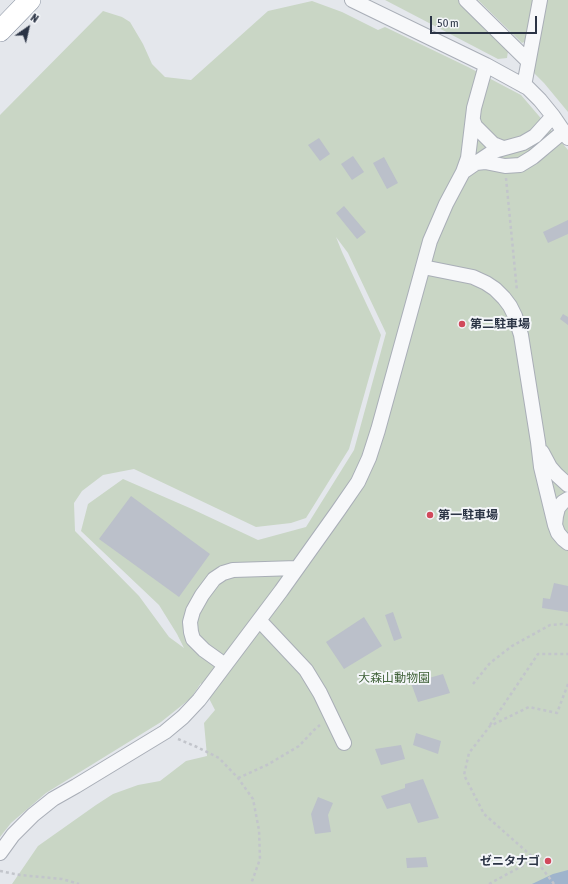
<!DOCTYPE html>
<meta charset="utf-8">
<style>
body{margin:0}
#map{position:relative;width:568px;height:884px;overflow:hidden;background:#e4e7ec;font-family:"Asap Condensed",sans-serif}
canvas{display:block}
.north{position:absolute;left:8px;top:8px;width:40px;height:40px;-webkit-text-stroke:3px #f4f6f9;paint-order:stroke;rotate:34deg;font-size:11px;font-weight:700;line-height:16px;text-align:center;color:#2b3445}
.north::after{content:'';display:block;margin:auto;width:14px;height:18px;background:#2b3445;clip-path:polygon(50% 0,100% 100%,50% 72%,0 100%)}
.scale{position:absolute;left:430px;top:16px;width:107px;height:18px;box-sizing:border-box;border:2px solid #2b3445;border-top:0;padding-left:5px;font-size:12px;line-height:14px;white-space:nowrap;color:#2b3445;-webkit-text-stroke:3px #f4f6f9;paint-order:stroke}
</style>
<div id="map">
<canvas width="568" height="884"></canvas>
<div class="north">N</div>
<div class="scale">50 m</div>
</div>
<script>
const context = document.querySelector('canvas').getContext('2d');
context.lineJoin = 'round';
function fillPath(path, color) { context.fillStyle = color; context.fill(path, 'evenodd'); }
const shape = rows => new Path2D(rows.map(r => 'M' + r).join(''));
function strokePath(path, color, width, dash) { context.strokeStyle = color; context.lineWidth = width; context.lineCap = dash ? 'butt' : 'round'; context.setLineDash(dash || []); context.stroke(path); }
function write(font, color, halo, rows, align = 'center') {
  context.font = font + ' "Asap Condensed","Noto Sans JP",sans-serif'; context.lineWidth = 4; context.setLineDash([]); context.textBaseline = 'middle'; context.strokeStyle = halo; context.fillStyle = color; for (const [text, x, y, turn = 0] of rows) {
    context.save(); context.translate(x, y); context.rotate((+turn || 0) * Math.PI / 180); context.textAlign = isNaN(turn) ? turn : align; if (halo) context.strokeText(text, 0, 0); context.fillText(text, 0, 0); context.restore();
  }
}
fillPath(shape([
 [385,0,460,0,508,51,507,58,498,59],
 [478,0,568,0,568,112,544,83,533,72,537,36,522,43],
 [312,1,342,12,378,30,385,27,468,67,521,95,568,150,568,884,12,884,38,846,96,805,113,794,138,785,160,781,186,761,207,756,204,723,215,710,201,683,191,698,161,722,46,793,11,823,0,837,0,115,103,11,122,17,130,22,143,44,152,64,165,77,191,80,268,11],
 [336,237,348,253,386,333,354,450,306,527,258,540,192,509,123,479,88,504,81,531,159,605,177,634,184,648,169,637,139,596,75,531,74,503,82,491,103,475,134,469,256,527,291,523,306,518,349,449,381,335,342,252]
]), '#c9d6c5');
fillPath(shape([
 [568,870,568,884,532,884,553,874]
]), '#9fb4cc');
fillPath(shape([
 [319,138,330,154,320,161,308,145],
 [353,156,364,172,352,180,341,164],
 [384,157,398,183,387,189,373,163],
 [344,206,366,232,357,239,336,213],
 [568,220,568,234,548,243,543,232],
 [563,314,568,317,568,325,560,319],
 [131,496,210,554,179,597,99,539],
 [554,583,568,586,568,612,542,608,543,598,550,599],
 [393,612,402,638,394,641,385,615],
 [364,617,382,646,344,669,326,642],
 [443,674,450,693,418,702,411,683],
 [416,733,441,741,438,754,413,745],
 [401,745,405,759,381,765,375,749],
 [423,779,439,818,418,823,410,803,387,809,381,796,405,788,405,784],
 [318,797,333,803,328,815,331,832,315,834,311,814],
 [548,856,553,862,548,865,544,859],
 [426,857,428,867,407,868,406,858]
]), '#bbc0ca');
const minor = shape([
 [352,0,486,65,528,88,540,100,553,116,568,138],
 [466,0,528,61],
 [524,86,540,0],
 [473,120,475,126,493,144,503,148],
 [476,163,494,151,523,143,535,136,553,116],
 [463,172,476,163,485,162,505,166,520,165,533,157,564,131],
 [423,267,473,277,486,283,495,289,504,298,510,306,515,316,521,335,538,442,541,467,555,525],
 [542,452,550,467,557,475,568,485],
 [568,499,563,502,558,508,556,516,555,525,558,533,563,539,568,543],
 [259,620,306,670,320,693,344,743],
 [225,665,204,650,193,639,191,632,190,622,193,611,202,595,214,579,223,573,233,570,297,568],
 [0,853,13,835,33,815,53,799,76,786,165,732,183,717,199,700,281,591,338,511,358,482,369,458,378,430,430,241,446,204,463,172,468,158,474,108,486,65]
]);
const highway = shape([
 [0,31,30,0]
]);
strokePath(minor, '#a9aeb7', 16);
strokePath(highway, '#8b94a3', 22);
strokePath(shape([
 [506,178,517,291],
 [473,684,490,663,512,646,550,625,562,624,568,625],
 [490,725,538,654,568,654],
 [178,739,197,747,219,758,238,778,253,799,259,830,260,859,251,884],
 [238,778,267,765,299,746,314,730,320,725],
 [0,871,20,875,62,879,79,884],
 [489,884,535,859],
 [554,884,535,859,484,814,464,775,469,753,490,726,529,707,557,713,568,684]
]), '#c2c5cb', 2.5, [3, 3]);
strokePath(minor, '#f7f8fa', 14);
strokePath(highway, '#fff', 21);
for (const [x, y, r, color] of [
 [462,324,4,"#d1495b"],
 [430,515,4,"#d1495b"],
 [548,861,4,"#d1495b"]
]) { const dot = new Path2D(); dot.arc(x, y, r, 0, 2 * Math.PI); context.fillStyle = color; context.fill(dot); strokePath(dot, '#f4f6f9', 1.5); }
write('bold 12px', '#2b3445', '#f4f6f9', [
 ["第二駐車場",470,324],
 ["第一駐車場",438,515],
 ["ゼニタナゴ",540,861,"right"]
], 'left');
write('12px', '#3f6138', '#f4f6f9', [
 ["大森山動物園",394,678]
]);
</script>
